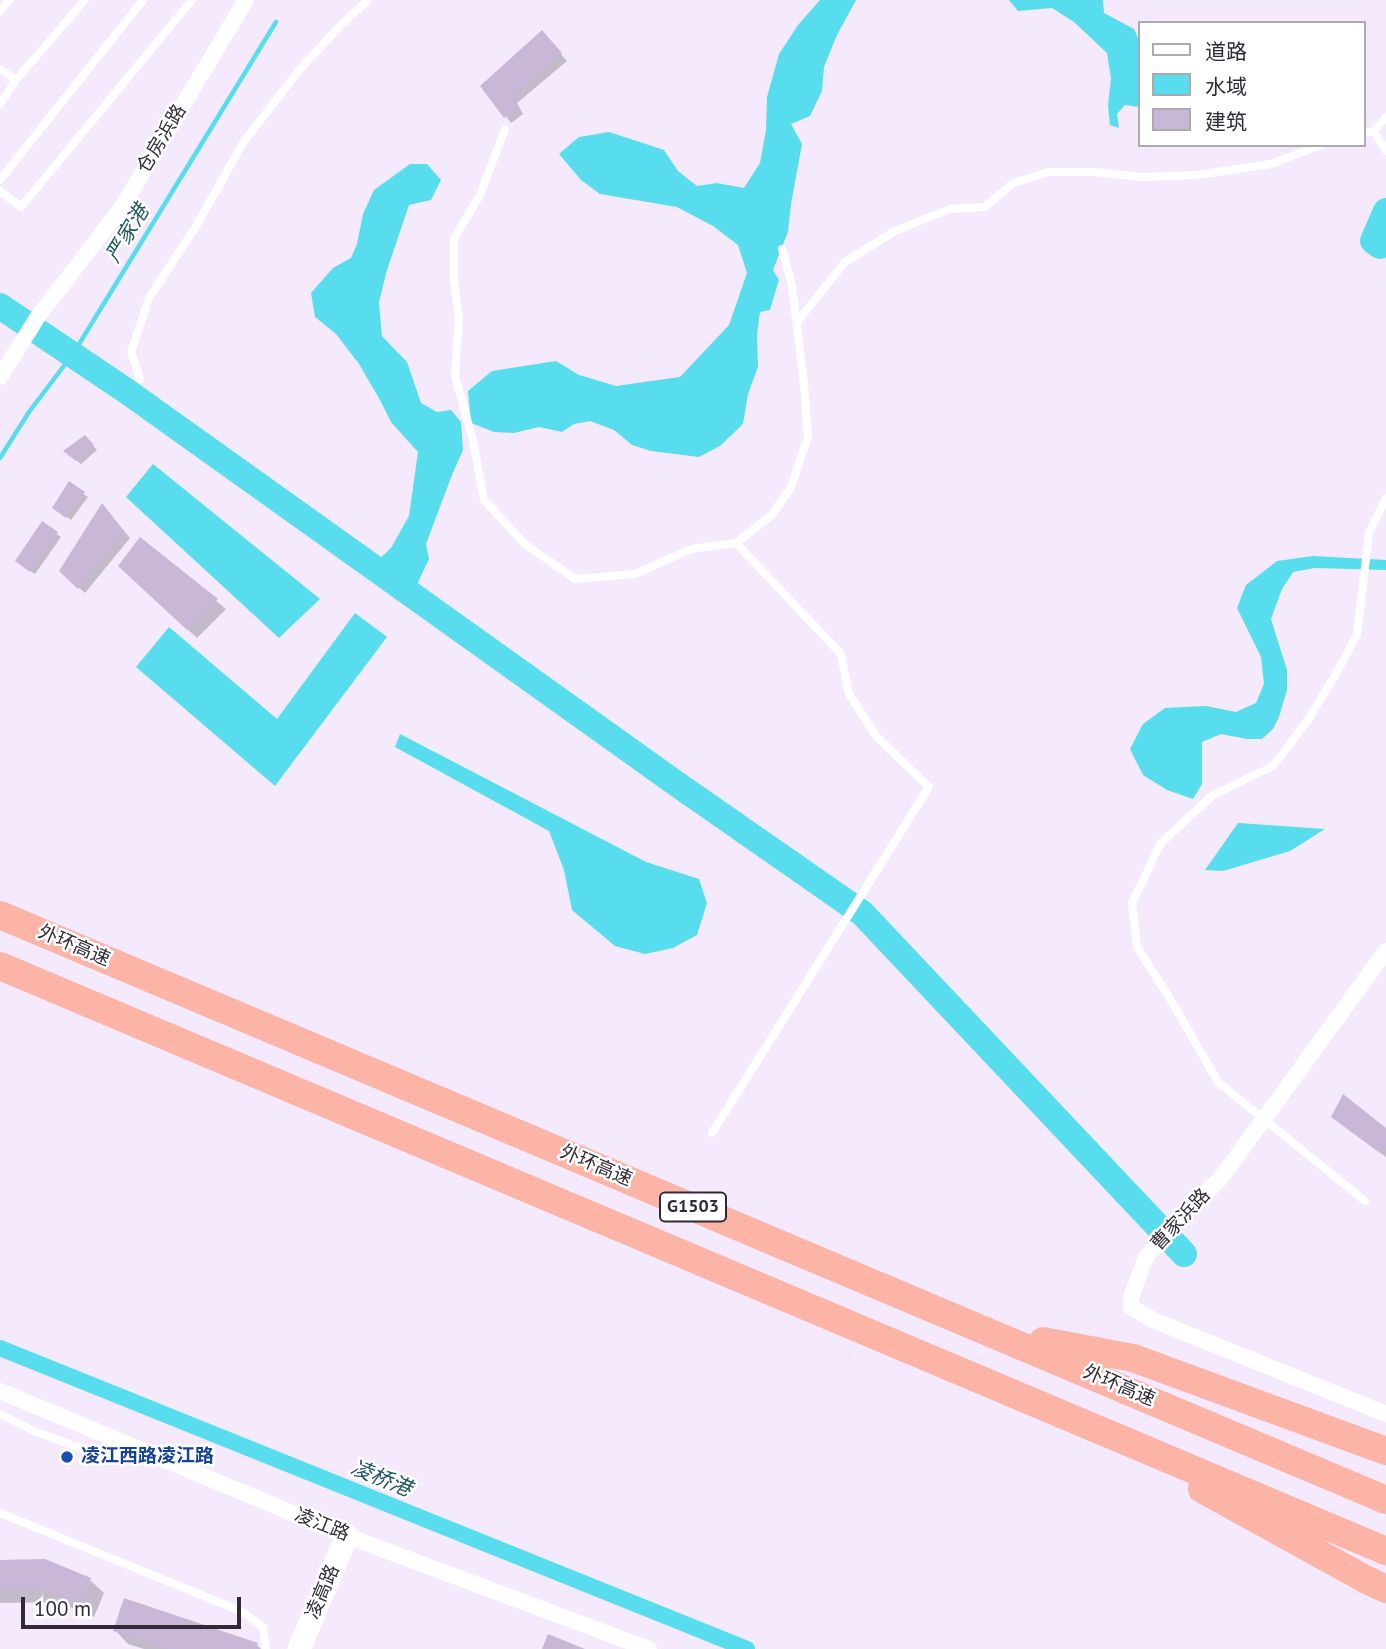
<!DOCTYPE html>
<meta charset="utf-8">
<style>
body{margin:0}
#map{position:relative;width:1386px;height:1649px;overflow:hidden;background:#f4e9fd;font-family:"PT Sans","Noto Sans SC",sans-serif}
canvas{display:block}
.legend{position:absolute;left:1138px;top:21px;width:228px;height:126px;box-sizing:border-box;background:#fff;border:2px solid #adaaaf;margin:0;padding:9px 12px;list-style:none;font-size:21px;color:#312a36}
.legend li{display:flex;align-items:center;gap:14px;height:35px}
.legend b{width:35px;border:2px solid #adaaaf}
.scale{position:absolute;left:21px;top:1597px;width:220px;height:32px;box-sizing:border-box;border:4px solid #312a36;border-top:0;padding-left:9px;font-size:21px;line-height:24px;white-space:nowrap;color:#312a36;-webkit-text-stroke:5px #fff;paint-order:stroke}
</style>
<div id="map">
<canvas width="1386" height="1649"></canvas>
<ul class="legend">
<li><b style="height:9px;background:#fff"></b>道路</li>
<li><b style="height:19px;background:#57ddee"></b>水域</li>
<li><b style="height:19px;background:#c8b7d7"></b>建筑</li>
</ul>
<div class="scale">100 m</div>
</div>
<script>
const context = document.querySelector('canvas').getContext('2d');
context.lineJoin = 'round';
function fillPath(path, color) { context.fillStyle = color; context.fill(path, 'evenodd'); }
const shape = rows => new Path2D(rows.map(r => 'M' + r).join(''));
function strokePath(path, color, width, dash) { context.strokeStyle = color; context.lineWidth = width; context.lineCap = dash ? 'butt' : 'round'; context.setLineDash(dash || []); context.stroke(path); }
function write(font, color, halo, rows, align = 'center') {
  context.font = font + ' "PT Sans","Noto Sans SC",sans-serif'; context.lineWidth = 5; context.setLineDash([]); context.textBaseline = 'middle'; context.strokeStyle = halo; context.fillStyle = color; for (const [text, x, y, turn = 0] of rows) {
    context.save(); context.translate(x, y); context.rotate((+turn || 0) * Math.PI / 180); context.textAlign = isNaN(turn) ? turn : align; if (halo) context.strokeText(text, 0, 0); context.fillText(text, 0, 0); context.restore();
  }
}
fillPath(shape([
 [820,0,856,0,837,35,824,67,822,91,810,116,791,124,802,144,791,204,788,232,773,270,779,280,770,310,760,312,757,334,758,367,748,394,743,424,720,446,699,457,651,451,632,445,614,430,590,421,574,424,562,432,539,427,514,433,494,432,471,423,468,391,492,371,556,361,579,375,616,386,680,377,729,325,747,273,738,245,713,226,677,207,600,194,581,180,559,154,579,137,609,132,664,150,678,171,697,186,717,183,744,188,760,163,766,130,767,97,779,54,798,25],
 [1009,0,1103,0,1104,13,1134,29,1139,40,1139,107,1125,105,1117,114,1119,128,1110,125,1108,105,1111,78,1107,53,1074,22,1052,8,1018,11],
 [410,164,427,164,441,180,431,200,409,205,387,270,379,302,382,336,407,362,421,403,437,412,451,410,461,422,463,450,452,475,426,544,429,559,412,595,372,566,391,548,409,516,418,452,391,422,380,400,359,364,336,334,315,317,311,293,333,268,351,258,357,244,363,214,374,190],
 [153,464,320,599,279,638,126,497],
 [1313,556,1386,560,1386,570,1315,568,1293,572,1282,589,1271,619,1287,670,1287,690,1279,717,1273,729,1262,739,1247,739,1221,734,1202,742,1202,784,1193,799,1167,790,1143,775,1130,749,1143,724,1165,708,1206,706,1236,712,1256,703,1264,684,1261,657,1237,608,1246,585,1277,561],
 [355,613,387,637,275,786,136,667,169,627,277,719],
 [400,734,646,862,699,879,707,903,697,935,673,948,645,954,615,946,572,910,564,870,549,831,395,747],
 [1238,823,1325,829,1290,851,1223,871,1205,870]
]), '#57ddee');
fillPath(shape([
 [548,39,567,61,517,103,523,114,511,123,483,86],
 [85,437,97,450,81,464,70,455],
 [69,484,88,497,71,520,56,509],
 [108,512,130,538,85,593,61,571],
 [43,524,61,537,35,574,21,565],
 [140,539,226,609,197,638,129,575],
 [1340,1123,1386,1131,1386,1157],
 [45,1561,90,1580,104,1593,94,1617,58,1602,0,1603,0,1562],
 [115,1630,257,1645,261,1649,144,1649,128,1644]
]), '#0003');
strokePath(shape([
 [0,458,29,412,73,354,276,22]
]), '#57ddee', 4.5);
strokePath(shape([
 [0,1348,747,1649]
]), '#57ddee', 16);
strokePath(shape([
 [1380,246,1373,241,1386,211],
 [0,306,125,390,674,782,862,913,1184,1254]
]), '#57ddee', 26);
fillPath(shape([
 [542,30,562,53,512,96,518,106,504,118,480,86],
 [85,435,94,445,76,461,63,451],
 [69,481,85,492,66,518,52,508],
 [102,503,124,531,78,589,59,571],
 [42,521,58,532,30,572,15,561],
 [140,537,218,599,187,630,118,566],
 [1343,1094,1386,1128,1386,1147,1380,1153,1331,1117],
 [45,1559,91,1578,80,1605,43,1589,0,1590,0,1560],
 [124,1598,258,1643,256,1649,166,1649,113,1631],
 [548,1634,585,1649,542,1649]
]), '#c8b7d7');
strokePath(shape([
 [0,11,9,0],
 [0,69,16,80,0,104],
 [16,80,85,0],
 [505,129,480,195,454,239,454,280,459,318,455,375,473,441,484,500,525,544,575,579,635,574,691,549,736,543,841,654,849,694,876,736,929,787,712,1133],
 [1374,131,1386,151],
 [1363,134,1374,131,1386,117],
 [0,180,143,0],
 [0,191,21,207,192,0],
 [797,322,845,262,895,231,950,209,985,207,1013,183,1048,172,1095,172,1141,177,1197,175,1271,164,1321,145],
 [140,379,131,352,149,298,195,228,243,143,300,69,341,25,368,0],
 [736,543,772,515,791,487,808,437,804,384,792,285,782,249],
 [1365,1201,1218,1082,1169,997,1137,947,1132,903,1161,843,1213,795,1273,766,1308,720,1334,677,1357,635,1369,533,1386,498],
 [0,1414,36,1432,111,1459,133,1447],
 [0,1513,243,1612,263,1627,266,1649]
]), '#fff', 8);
strokePath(shape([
 [0,377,37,318,122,207,246,0],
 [1386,951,1221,1178,1176,1222,1146,1257,1131,1297,1131,1307,1153,1320,1386,1414],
 [0,1391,347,1536,649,1649]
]), '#fff', 16);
strokePath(shape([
 [299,1649,347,1536]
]), '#fff', 23);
strokePath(shape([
 [0,915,1386,1500],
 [0,966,1386,1551],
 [1043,1341,1133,1358,1386,1451],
 [1202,1489,1365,1579,1386,1589]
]), '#fcb4a7', 28);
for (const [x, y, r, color] of [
 [67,1457,7,"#1a4fb4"]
]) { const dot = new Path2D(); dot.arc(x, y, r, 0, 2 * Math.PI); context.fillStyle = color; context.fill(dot); strokePath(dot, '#fff', 2.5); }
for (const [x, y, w] of [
 [693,1207,66]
]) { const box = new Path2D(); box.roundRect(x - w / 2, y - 14.5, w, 29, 5); context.fillStyle = '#fff'; context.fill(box); strokePath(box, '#312a36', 2); }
write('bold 18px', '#312a36', null, [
 ["G1503",693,1207]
]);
write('19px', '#312a36', '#fff', [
 ["仓房浜路",162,139,-59],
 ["外环高速",74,946,23],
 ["外环高速",596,1166,23],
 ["曹家浜路",1181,1220,-47],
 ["外环高速",1119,1386,23],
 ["凌江路",322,1525,22],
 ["凌高路",323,1592,-67]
]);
write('bold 19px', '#164399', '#fff', [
 ["凌江西路凌江路",81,1457]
], 'left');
write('italic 21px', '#1d565d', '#fff', [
 ["严家港",128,234,-59],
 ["凌桥港",381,1479,22]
]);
</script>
